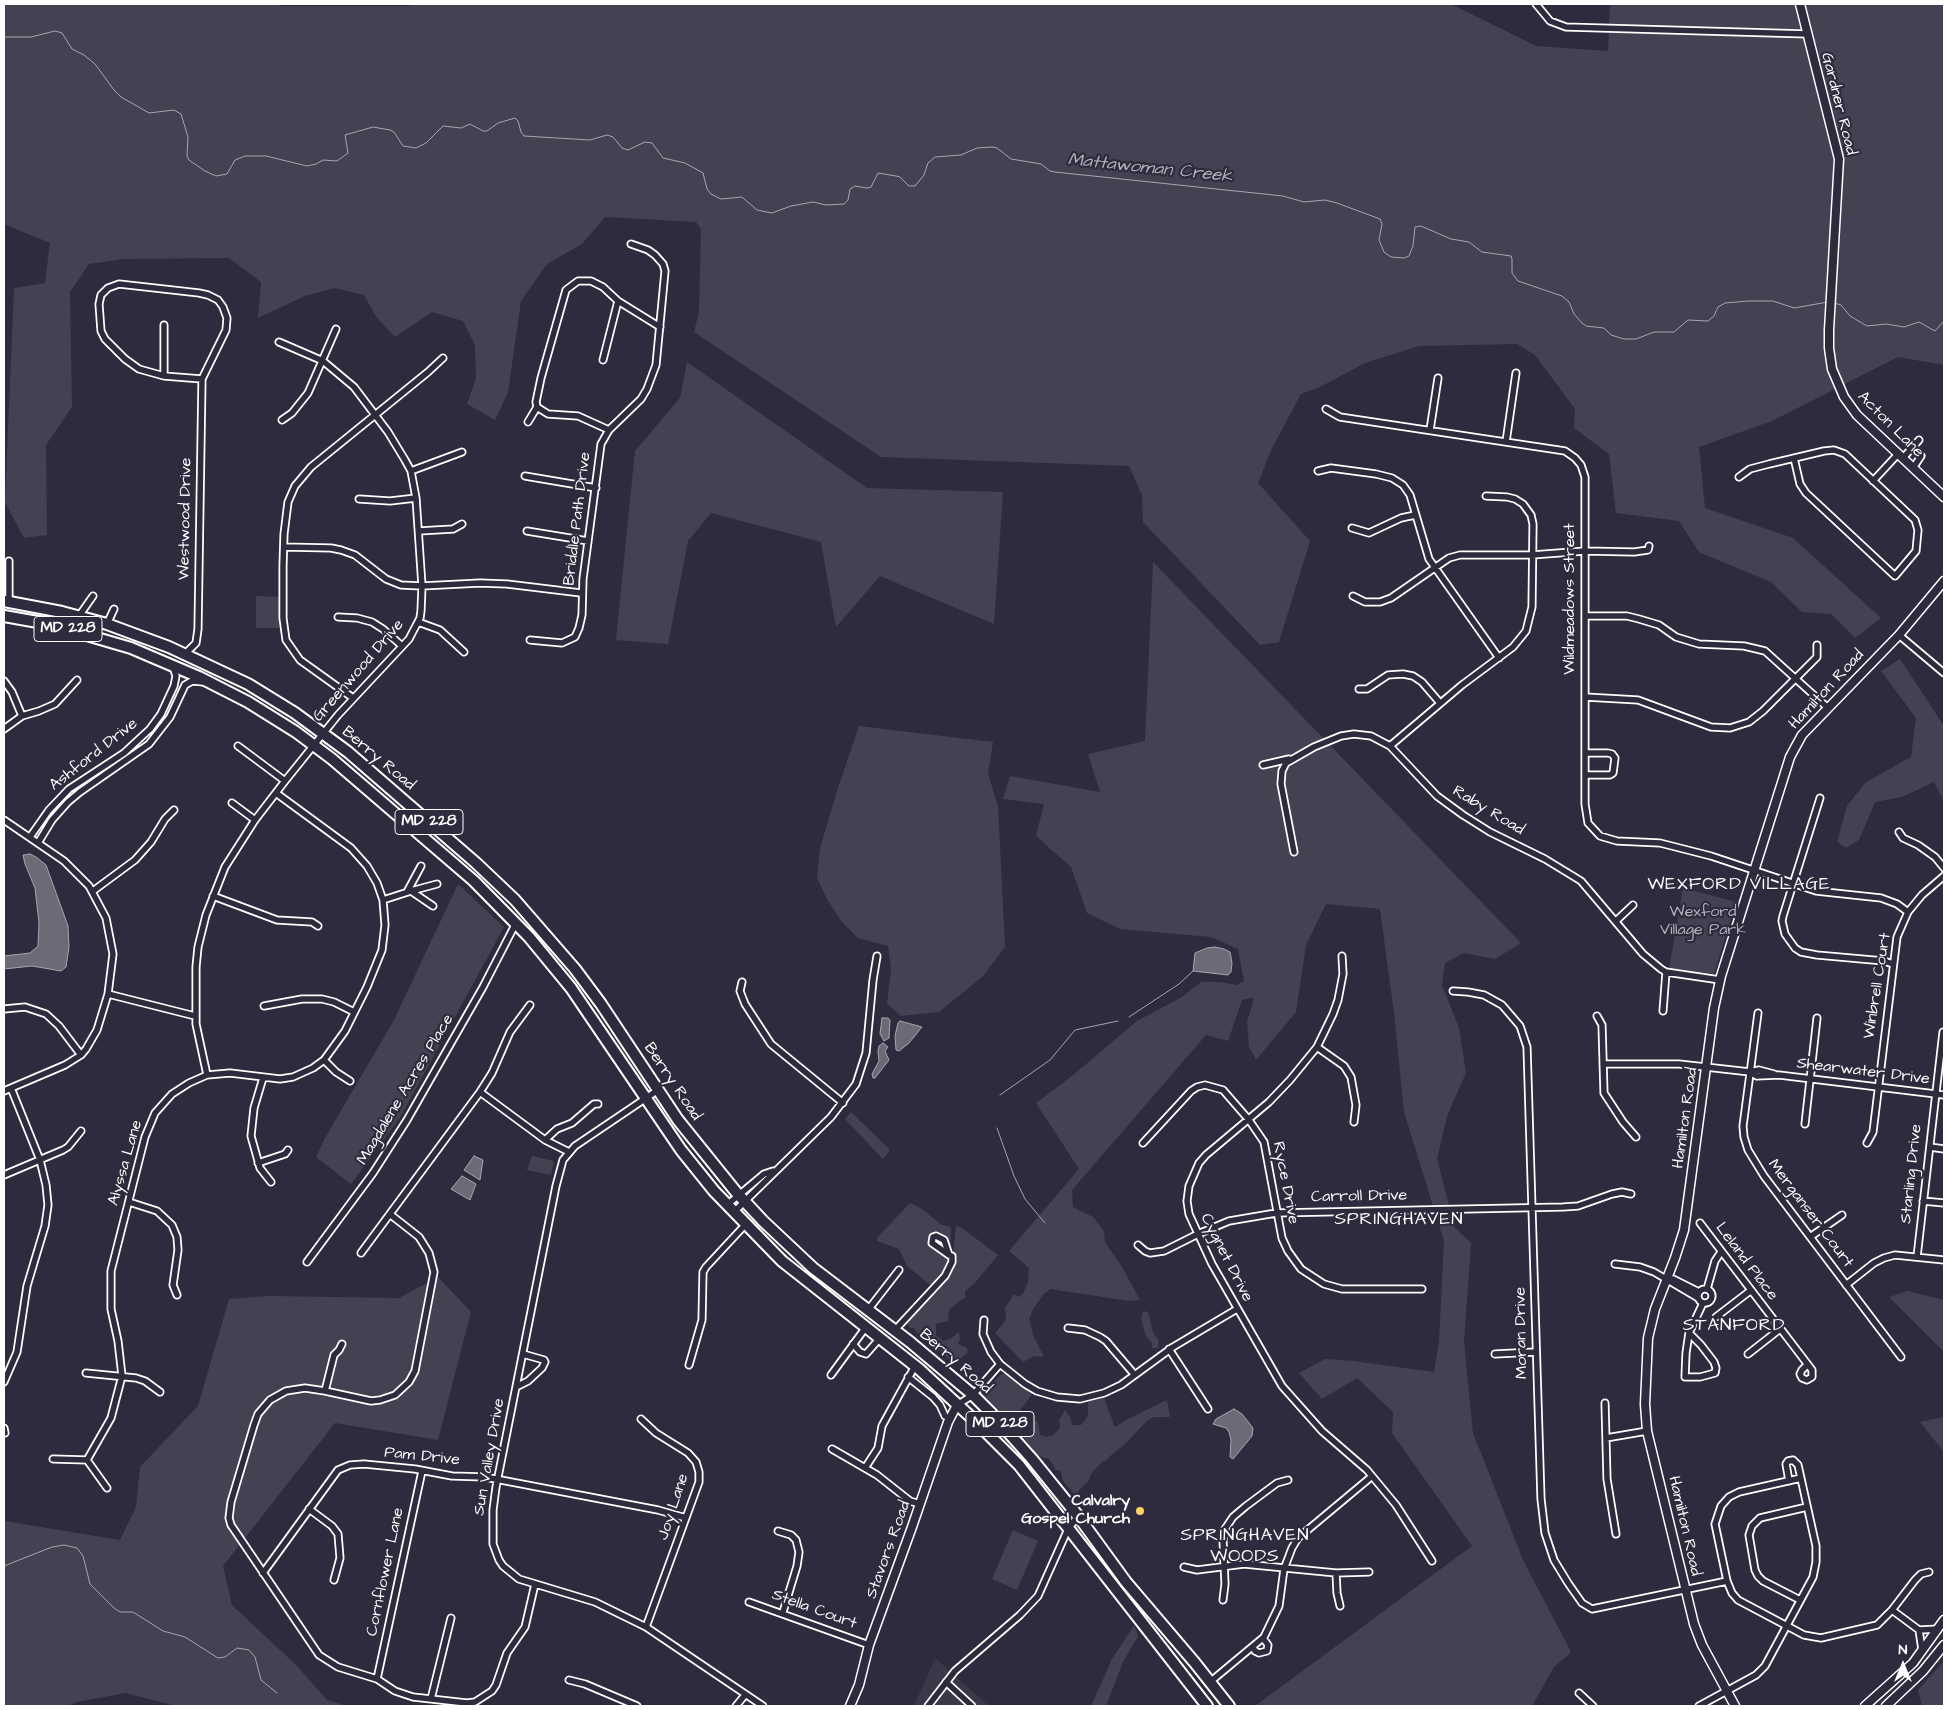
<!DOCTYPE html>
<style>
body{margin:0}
#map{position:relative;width:1948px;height:1710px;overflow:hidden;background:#2f2a3d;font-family:"Architects Daughter",sans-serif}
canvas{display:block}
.frame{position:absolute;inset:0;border:5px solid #fff;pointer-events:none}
.north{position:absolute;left:1878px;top:1640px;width:50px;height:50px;-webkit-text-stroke:4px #2f2a3d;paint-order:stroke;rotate:0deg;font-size:14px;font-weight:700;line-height:20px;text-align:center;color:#fff}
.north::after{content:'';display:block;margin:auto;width:18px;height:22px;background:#fff;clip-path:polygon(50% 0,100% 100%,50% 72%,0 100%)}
</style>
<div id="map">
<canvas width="1948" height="1710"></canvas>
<div class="frame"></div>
<div class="north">N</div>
</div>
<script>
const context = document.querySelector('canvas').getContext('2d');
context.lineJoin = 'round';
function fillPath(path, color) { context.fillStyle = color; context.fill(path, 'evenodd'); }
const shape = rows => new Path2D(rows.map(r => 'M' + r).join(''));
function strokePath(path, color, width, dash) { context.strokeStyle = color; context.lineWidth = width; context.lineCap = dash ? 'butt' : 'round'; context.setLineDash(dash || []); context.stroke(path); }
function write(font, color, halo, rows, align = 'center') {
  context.font = font + ' "Architects Daughter",sans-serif'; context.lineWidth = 4.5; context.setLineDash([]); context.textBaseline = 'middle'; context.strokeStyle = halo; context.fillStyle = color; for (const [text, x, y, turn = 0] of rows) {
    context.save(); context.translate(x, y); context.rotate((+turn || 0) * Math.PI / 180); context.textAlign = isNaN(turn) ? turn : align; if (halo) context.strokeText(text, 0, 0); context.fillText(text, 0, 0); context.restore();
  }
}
fillPath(shape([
 [935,1658,989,1706,914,1706]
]), '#3c3749');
fillPath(shape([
 [4,4,277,4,281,6,406,6,423,4,1451,4,1536,46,1608,51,1610,4,1944,4,1944,365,1898,357,1772,421,1699,447,1705,508,1793,538,1881,618,1855,638,1831,614,1802,612,1771,582,1699,552,1679,521,1616,513,1609,454,1574,428,1575,409,1535,355,1517,344,1419,346,1365,363,1320,387,1301,394,1272,448,1258,483,1310,541,1279,642,1260,645,1143,522,1142,495,1129,466,881,457,694,332,699,312,701,229,696,222,605,217,582,244,547,264,521,301,508,392,495,420,467,404,476,378,475,345,463,321,432,312,395,337,377,318,364,295,334,288,305,296,258,318,261,282,229,258,124,259,89,264,70,292,72,407,46,445,47,535,24,538,5,502,14,288,45,283,50,243,4,224],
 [687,362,867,488,1003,492,994,624,880,576,836,627,821,542,711,513,688,541,668,644,616,640,635,451,680,398],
 [1153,562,1521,943,1495,959,1464,953,1445,963,1442,985,1459,1028,1466,1073,1447,1116,1437,1159,1455,1228,1471,1243,1464,1342,1473,1433,1523,1560,1571,1652,1554,1667,1532,1706,1255,1706,1472,1546,1392,1433,1393,1412,1357,1378,1322,1399,1299,1373,1325,1359,1353,1361,1434,1372,1439,1341,1444,1241,1404,1112,1394,1013,1380,909,1326,904,1306,945,1296,1012,1256,1060,1249,1047,1247,1021,1254,999,1250,998,1242,1000,1228,1041,1206,1035,1072,1190,1073,1207,1093,1217,1104,1231,1105,1242,1122,1267,1140,1300,1129,1301,1050,1289,1043,1295,1033,1309,1029,1319,1033,1335,1044,1357,1034,1356,1023,1362,995,1333,1006,1320,1005,1308,1014,1294,1018,1297,1023,1294,1028,1282,1029,1268,1009,1251,1079,1169,1036,1103,1072,1076,1137,1021,1182,997,1201,982,1220,982,1237,985,1244,981,1238,949,1211,937,1120,929,1087,913,1071,867,1036,836,1044,804,1003,799,1010,776,1100,792,1088,754,1145,741],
 [256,596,279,597,279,628,256,628],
 [1900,659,1944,726,1944,802,1934,782,1902,797,1875,802,1859,840,1846,848,1837,842,1847,806,1866,782,1911,757,1916,718,1881,671],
 [859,726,993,742,988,774,998,806,1005,947,983,976,939,1012,901,1016,887,1004,891,969,888,946,858,938,842,922,828,901,817,878,820,848,837,791],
 [458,884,504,927,401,1116,351,1184,316,1157,325,1138,394,1020],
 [1683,888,1736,902,1714,974,1669,969],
 [851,1112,890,1150,883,1159,845,1119],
 [532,1156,554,1161,551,1175,527,1170],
 [910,1203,922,1209,942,1225,951,1227,950,1260,933,1287,907,1266,899,1249,877,1241,877,1238],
 [956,1226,962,1228,998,1255,974,1284,965,1291,965,1298,959,1301,949,1310,948,1321,936,1324,936,1335,943,1341,950,1339,959,1332,960,1339,958,1344,967,1348,968,1352,954,1364,922,1334,917,1333,914,1328,910,1328,907,1323,920,1306,930,1299,952,1268],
 [438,1277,471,1312,438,1440,335,1423,223,1566,232,1605,297,1666,327,1700,347,1706,176,1706,126,1693,77,1702,67,1706,4,1706,4,1521,120,1540,136,1507,140,1467,198,1406,229,1299,268,1296,399,1298],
 [1908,1291,1944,1300,1944,1352,1889,1297],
 [1143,1311,1148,1312,1153,1332,1159,1341,1158,1348,1152,1348,1152,1343,1146,1336,1141,1319],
 [1006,1373,1033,1393,1018,1413,1031,1416,1038,1423,1040,1435,1046,1437,1053,1435,1060,1428,1059,1421,1065,1410,1070,1417,1072,1425,1081,1425,1088,1416,1088,1402,1104,1398,1115,1427,1128,1419,1167,1400,1170,1417,1154,1417,1147,1421,1124,1445,1110,1456,1106,1461,1103,1461,1091,1474,1089,1480,1075,1495,1063,1481,1061,1471,1055,1470,1054,1466,1048,1458,1044,1458,1037,1454,1011,1422,983,1394,1000,1375],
 [1944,1417,1944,1452,1920,1422],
 [1013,1530,1038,1541,1017,1590,992,1579],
 [1133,1627,1135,1627,1138,1636,1123,1662,1106,1706,1091,1706,1112,1659],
 [1944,1661,1944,1706,1922,1706,1918,1690]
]), '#464152');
const water = shape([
 [30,854,36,857,46,865,68,926,69,947,66,967,61,971,32,966,4,969,4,956,30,953,38,946,39,923,35,888,25,864,23,855,30,854],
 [1215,947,1224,949,1230,952,1232,963,1231,972,1228,975,1193,971,1195,953,1207,948,1215,947],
 [882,1018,888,1018,890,1020,889,1038,884,1041,880,1034,882,1018],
 [900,1021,922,1027,909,1043,899,1051,896,1050,895,1036,898,1023,900,1021],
 [883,1043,888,1047,885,1051,889,1060,875,1078,873,1078,872,1074,879,1061,878,1052,879,1046,883,1043],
 [474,1156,483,1160,480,1180,464,1170,474,1156],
 [462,1176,476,1184,470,1200,451,1189,462,1176],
 [1234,1409,1242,1414,1253,1428,1252,1436,1233,1459,1230,1457,1231,1440,1229,1432,1226,1428,1213,1424,1216,1419,1234,1409]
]);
fillPath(water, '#6d6a77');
strokePath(water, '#a7a6ad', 1);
strokePath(shape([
 [4,37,31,37,55,31,62,33,72,49,84,55,95,64,114,90,121,97,149,113,174,110,181,114,188,137,187,156,189,160,205,171,216,176,227,174,235,160,245,156,266,156,307,166,316,164,323,160,337,161,348,153,345,135,373,127,390,130,394,132,403,146,416,148,426,143,443,126,461,128,470,124,483,131,487,131,498,123,515,118,518,121,521,132,524,136,590,140,607,135,613,137,622,148,628,150,645,142,652,143,663,158,685,163,703,173,707,189,711,194,721,199,742,197,757,210,772,213,791,206,813,202,826,205,844,204,848,200,850,189,855,186,867,188,871,187,878,173,896,176,900,177,909,186,915,186,924,175,928,163,935,157,961,155,977,148,992,147,997,148,1011,159,1041,164,1050,171,1055,172,1283,196,1304,202,1325,200,1337,203,1380,219,1382,224,1379,240,1384,252,1391,257,1404,258,1409,256,1413,246,1415,227,1421,226,1451,239,1469,242,1482,252,1511,256,1512,259,1512,273,1518,281,1562,296,1569,302,1574,314,1582,323,1586,326,1604,328,1611,335,1624,339,1636,339,1654,332,1674,332,1688,320,1708,321,1714,316,1718,307,1725,303,1748,301,1773,301,1794,308,1828,302],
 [1834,303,1841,305,1850,316,1867,326,1886,324,1904,327,1919,322,1935,331,1944,321],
 [1129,1017,1179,984,1193,971],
 [1000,1095,1050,1060,1075,1030,1118,1021],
 [997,1128,1014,1176,1025,1199,1045,1223],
 [4,1566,52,1547,64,1545,77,1548,83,1556,90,1584,114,1608,120,1612,133,1612,163,1631,185,1637,218,1658,225,1657,237,1648,249,1650,255,1657,261,1680,277,1693]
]), '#a7a6ad', 1);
const street = shape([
 [1536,4,1550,21,1566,27,1807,34],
 [603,360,618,301],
 [164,376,164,325],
 [1326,409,1340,417,1565,451,1575,458,1581,465,1585,477,1585,804,1588,823,1600,836,1617,841,1660,843,1711,856,1816,891,1881,898,1897,904,1908,912],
 [282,420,292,413,308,393,336,329],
 [528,422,537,407],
 [609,430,578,416,548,414,537,407,536,402,541,378,566,290,578,281,591,281,603,287,618,301,660,327],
 [1430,430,1438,378],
 [1506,442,1516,373],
 [1913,449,1921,456,1913,468],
 [1903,458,1919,440],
 [411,471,462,452],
 [1318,471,1331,468,1376,474,1392,478,1403,485,1410,495,1429,559,1499,658],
 [525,476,596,488],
 [1739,477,1750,469,1769,464,1803,456,1824,451,1834,450,1845,454,1915,520,1918,530,1916,551,1895,576,1806,493,1800,484,1794,458],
 [1873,481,1898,454],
 [359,499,390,501,416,498],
 [1352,528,1369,533,1401,518,1415,515],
 [419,531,453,529,462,524],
 [527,531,588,541],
 [284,547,331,548,341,550,355,555,386,579,401,585,422,586,480,583,507,584,581,593],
 [9,561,9,602],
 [1353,596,1365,602,1380,602,1391,598,1449,558,1460,555,1532,555,1585,551,1634,552,1648,550,1649,546],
 [79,616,93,596],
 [1586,616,1627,616,1639,619,1659,625,1676,637,1699,644,1744,646,1765,651,1828,708],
 [338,617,357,618,372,622,383,629,402,646],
 [418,622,440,630,464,652],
 [107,624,114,609],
 [1899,635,1944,673],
 [530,640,562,643,575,637,579,628,582,615,583,579,601,444,609,430,641,399,647,389,656,365,665,271,663,264,655,255,648,250,631,244],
 [185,654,196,643,198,629,202,379,226,330,227,318,223,307,218,300,208,295,199,293,119,284,108,288,101,295,99,304,101,331,105,339,125,359,139,369,164,376,202,379],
 [4,681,12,692,22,716],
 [1359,689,1367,689,1388,675,1403,674,1413,676,1422,682,1440,703],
 [1585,697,1638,700,1711,727,1730,728,1749,722,1763,711,1817,657,1817,645],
 [353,698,300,660,286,640,283,618,283,566,284,534,288,502,295,486,311,467,428,372,443,358],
 [4,729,22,716,39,711,55,704,77,680],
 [238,746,285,781],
 [1390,746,1462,685,1513,647,1526,631,1532,607,1533,524,1531,515,1523,504,1515,499,1507,497,1486,496],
 [1586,753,1608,753,1612,754,1615,758,1613,773,1610,775,1586,775],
 [1263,765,1289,759],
 [1820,798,1783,916,1782,921,1785,934,1795,948,1801,952,1817,955,1884,961,1893,964],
 [232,803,255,820],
 [4,820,64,861,89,886,106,918,113,954,108,994,97,1030,86,1049,81,1055,65,1065,4,1091],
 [1899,832,1903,838,1918,845,1935,857,1944,868],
 [30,837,49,810,69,789,124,753,150,729,161,714,174,686,176,676,173,667],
 [38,843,52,820,68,802,80,792,149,744,170,717,185,685,192,681,204,682],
 [1294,852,1281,784,1282,771,1286,763,1314,747,1341,736,1354,734,1371,736,1390,746,1437,796,1463,815,1490,832,1545,859,1581,881,1643,954,1661,969,1666,972,1720,980],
 [93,891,135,860,151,842,165,819,174,810],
 [411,891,437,884],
 [407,892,421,866],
 [213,896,277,920,312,922,318,926],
 [383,900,411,891,433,906],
 [1616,921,1633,905],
 [1342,956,1343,974,1338,1000,1333,1014,1317,1047,1290,1080,1269,1102,1206,1155,1199,1163,1189,1186,1187,1201,1189,1214,1212,1264,1282,1386,1322,1431,1367,1470,1396,1505,1432,1561],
 [742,982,740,991,745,1004,771,1044,843,1103],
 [1453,991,1468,992,1484,995,1502,1005,1520,1026,1527,1047,1541,1499,1545,1533,1554,1560,1568,1583,1582,1603,1592,1609,1727,1581],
 [108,994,195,1016],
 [264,1006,302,999,322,999,334,1002,354,1012],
 [4,1009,25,1007,46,1014,59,1026,81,1055],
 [1663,1011,1666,972],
 [1758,1013,1743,1126,1744,1137,1748,1150,1764,1176,1901,1357],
 [1597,1016,1602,1025,1604,1093,1623,1122,1636,1137],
 [1317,1047,1344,1066,1351,1077,1356,1105,1354,1122],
 [324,1060,336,1072,350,1081],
 [1603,1064,1679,1064,1750,1072,1759,1070,1774,1074],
 [1750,1072,1757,1076,1779,1075,1944,1095],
 [207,1075,196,1024,196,967,198,947,206,915,225,867,255,820,285,781,338,715,409,639,420,618,421,611,422,586,416,498,411,471,405,460,388,432,354,387,323,361,279,342],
 [263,1078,254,1108,251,1136,260,1168,271,1182],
 [658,1090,575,1146,563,1160,556,1186,496,1487,493,1510,493,1544,499,1560,503,1566,519,1579,595,1602,646,1627,763,1706],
 [480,1092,545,1140,569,1152],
 [1805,1124,1817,1018],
 [545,1140,557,1129,572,1123,594,1104,598,1104],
 [1143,1143,1191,1091,1197,1087,1205,1085,1223,1090,1249,1120,1264,1142,1282,1238,1288,1251,1301,1269,1324,1284,1342,1289,1422,1289],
 [1867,1143,1873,1132,1897,937,1908,912,1922,895,1944,876],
 [1930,1147,1944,1149],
 [258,1163,285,1154,288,1150],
 [4,1175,63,1150,68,1147,81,1131],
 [1923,1201,1944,1203],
 [129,1202,157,1211,172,1225,177,1237,178,1250,173,1285,177,1295],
 [727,1205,764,1174,773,1171],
 [734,1212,831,1117,856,1084,866,1053,873,980,877,956],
 [391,1215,419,1237,429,1253,434,1272,415,1371,409,1382,395,1395,380,1400,371,1401,325,1391,305,1388,286,1391,270,1400,258,1414,254,1425,231,1502,229,1518,231,1525,319,1655,338,1667,377,1679,395,1691,413,1697,467,1703,475,1702,492,1691,496,1685,507,1653,525,1627,535,1584],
 [1700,1223,1812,1370,1812,1377,1807,1380,1802,1378,1800,1374,1802,1370,1807,1365],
 [936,1236,944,1240,949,1255,932,1243,933,1237,936,1236],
 [1810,1237,1842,1215],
 [1138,1245,1145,1251,1150,1253,1164,1251,1198,1234,1229,1221,1276,1213,1563,1207,1578,1206,1612,1194,1622,1192,1631,1194],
 [361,1253,480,1092,492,1073,510,1032,530,1005],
 [1917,1257,1943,1032],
 [307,1262,373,1173,407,1120,483,987,516,923],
 [1615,1264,1640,1267,1654,1272,1698,1298],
 [1667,1279,1673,1279,1699,1292],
 [1846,1285,1874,1263,1884,1258,1895,1255,1944,1260],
 '1698 1296a7 7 0 1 1 14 0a7 7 0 1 1-14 0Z',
 [1707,1289,1715,1261,1721,1252],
 [868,1310,899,1270],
 [1716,1317,1750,1291],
 [984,1320,983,1334,991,1352,1000,1364,1025,1384,1037,1391,1057,1397,1080,1399,1104,1393,1121,1385,1173,1347,1237,1309],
 [1068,1328,1085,1330,1100,1337,1106,1341,1134,1374],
 [895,1330,945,1276,952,1262,952,1256,949,1255],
 [1689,1333,1701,1345,1714,1362,1716,1368,1715,1373,1700,1377,1685,1377,1686,1353,1689,1333],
 [1689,1333,1703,1303],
 [853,1344,860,1352,866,1354,880,1338],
 [1169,1349,1208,1409],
 [1495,1354,1535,1352],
 [1748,1354,1780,1329],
 [689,1365,702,1320,703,1272,706,1267,745,1225],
 [86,1373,136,1378,145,1381,160,1392],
 [831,1375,866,1327],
 [908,1377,933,1397,940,1405,945,1416,950,1419],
 [4,1382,17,1352,27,1286,45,1226,48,1205,46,1185,40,1160,11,1088],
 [516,1387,528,1381,542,1368,545,1362,544,1360,523,1354],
 [325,1391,334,1355,339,1350,342,1344],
 [1605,1403,1607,1479,1616,1534],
 [957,1405,973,1395,1000,1364],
 [641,1419,656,1433,688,1453,696,1462,699,1472,699,1482,646,1627],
 [4,1428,5,1433],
 [1606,1438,1647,1431],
 [832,1449,877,1475,910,1501,920,1504],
 [53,1459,87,1460],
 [87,1460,111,1418,122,1376,118,1341,111,1309,111,1271,145,1137,155,1113,172,1094,189,1083,207,1075,230,1073,280,1079,293,1077,313,1068,324,1060,345,1031,367,987,382,950,385,925,383,900,377,883,367,866,351,848,276,793],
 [87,1460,107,1488],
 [865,1468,878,1448,882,1426,915,1366],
 [1801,1478,1739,1492,1729,1497,1721,1506,1715,1524,1727,1581,1732,1593,1738,1600,1804,1635,1821,1638,1877,1625,1892,1610,1915,1580,1921,1574,1929,1572],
 [309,1509,332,1526,338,1534,340,1558,334,1580],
 [778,1531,791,1535,796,1540,799,1552,797,1566,783,1612],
 [1184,1567,1197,1570,1244,1564,1336,1573,1369,1572],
 [263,1573,338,1470,350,1465,364,1464,415,1469,452,1476,485,1477,658,1510,686,1518],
 [1336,1573,1337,1593,1340,1606],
 [1223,1600,1225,1584,1223,1540,1225,1529,1233,1517,1246,1506,1277,1483,1288,1480],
 [1800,1600,1763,1581,1758,1576,1755,1570,1749,1535,1752,1526,1760,1518,1807,1507],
 [749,1602,869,1645],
 [1892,1610,1919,1630,1938,1629],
 [1919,1630,1922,1650],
 [1253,1647,1255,1651,1259,1653,1267,1651,1268,1645,1263,1638],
 [377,1679,422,1471],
 [569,1680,585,1684,637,1706],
 [946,1682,972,1706],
 [1210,1682,1264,1637,1279,1606,1284,1569,1292,1548,1298,1538,1371,1477],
 [1579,1693,1593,1706],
 [431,1699,451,1618],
 [736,1706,745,1695],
 [928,1706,955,1671,1020,1615,1038,1596,1068,1529,1078,1516],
 [1699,1706,1756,1675,1765,1666,1813,1577,1816,1562,1816,1546,1798,1465,1793,1460,1788,1461,1786,1464,1789,1481]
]);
const secondary = shape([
 [1800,4,1839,159,1829,330,1829,348,1832,369,1844,397,1857,415,1944,497],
 [850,1706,859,1685,869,1645,912,1527,948,1422,957,1405],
 [1735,1706,1702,1645,1694,1624,1647,1431,1645,1404,1648,1338,1655,1309,1675,1258,1684,1230,1714,1008,1721,976,1790,757,1802,735,1899,635,1944,581],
 [1865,1706,1913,1663,1944,1620],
 [1886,1706,1923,1671,1944,1645]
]);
const highway = shape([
 [4,601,62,612,107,624,169,647,248,684,295,713,348,752,476,863,515,900,575,969,601,1004,678,1120,736,1192,763,1221,813,1268,910,1342,973,1395,991,1413,1032,1459,1078,1516,1126,1582,1195,1663,1229,1706],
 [4,616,49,624,131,648,199,677,248,702,296,732,332,759,474,881,529,937,571,988,681,1150,714,1191,782,1261,919,1369,973,1419,1019,1465,1207,1706]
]);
strokePath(street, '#fff', 9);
strokePath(secondary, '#fff', 11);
strokePath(highway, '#fff', 14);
strokePath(street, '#2f2a3d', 5.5);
strokePath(secondary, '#2f2a3d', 8);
strokePath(highway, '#2f2a3d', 10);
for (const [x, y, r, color] of [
 [1140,1511,5,"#ffd166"]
]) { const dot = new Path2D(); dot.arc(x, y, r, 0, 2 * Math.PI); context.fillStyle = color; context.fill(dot); strokePath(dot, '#2f2a3d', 2); }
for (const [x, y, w] of [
 [68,629,68],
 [429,822,68],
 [1000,1424,68]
]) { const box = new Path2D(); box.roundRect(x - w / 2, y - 12.5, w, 25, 4); context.fillStyle = '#2f2a3d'; context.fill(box); strokePath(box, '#fff', 1); }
write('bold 15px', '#fff', null, [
 ["MD 228",68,629],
 ["MD 228",429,822],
 ["MD 228",1000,1424]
]);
write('16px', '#fff', '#2f2a3d', [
 ["Gardner Road",1838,104,76],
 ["Acton Lane",1890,425,45],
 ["Westwood Drive",186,519,-89],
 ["Briddle Path Drive",578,519,-83],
 ["Wildmeadows Street",1571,599,-90],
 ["Greenwood Drive",359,671,-49],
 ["Hamilton Road",1827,690,-47],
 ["Ashford Drive",94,755,-38],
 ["Berry Road",378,759,40],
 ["Raby Road",1488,811,31],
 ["Winbrell Court",1878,986,-81],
 ["Shearwater Drive",1863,1072,7],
 ["Berry Road",672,1082,56],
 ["Magdalene Acres Place",406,1090,-59],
 ["Hamilton Road",1686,1118,-82],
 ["Alyssa Lane",126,1163,-74],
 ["Starling Drive",1912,1174,-84],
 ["Ryce Drive",1285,1183,79],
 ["Carroll Drive",1359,1197,-1],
 ["Merganser Court",1810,1214,53],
 ["Cygnet Drive",1226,1258,63],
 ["Leland Place",1746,1262,53],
 ["Moran Drive",1522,1333,-91],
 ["Berry Road",955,1362,41],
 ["Pam Drive",422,1457,6],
 ["Sun Valley Drive",490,1457,-80],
 ["Joy Lane",674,1507,-72],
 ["Hamilton Road",1684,1526,77],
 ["Stavors Road",889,1550,-70],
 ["Cornflower Lane",386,1572,-78],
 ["Stella Court",814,1610,20]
]);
write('16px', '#b5b3ba', '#2f2a3d', [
 ["Wexford",1703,913],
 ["Village Park",1703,931]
]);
write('bold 16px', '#fff', '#2f2a3d', [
 ["Calvalry",1130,1502],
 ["Gospel Church",1130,1520]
], 'right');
write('italic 18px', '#b6b4bb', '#2f2a3d', [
 ["Mattawoman Creek",1150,169,6]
]);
context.letterSpacing = '1px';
write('18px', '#fff', '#2f2a3d', [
 ["WEXFORD VILLAGE",1739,885],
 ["SPRINGHAVEN",1399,1220],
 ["STANFORD",1734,1326],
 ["SPRINGHAVEN",1245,1536],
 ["WOODS",1245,1557]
]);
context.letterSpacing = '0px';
</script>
